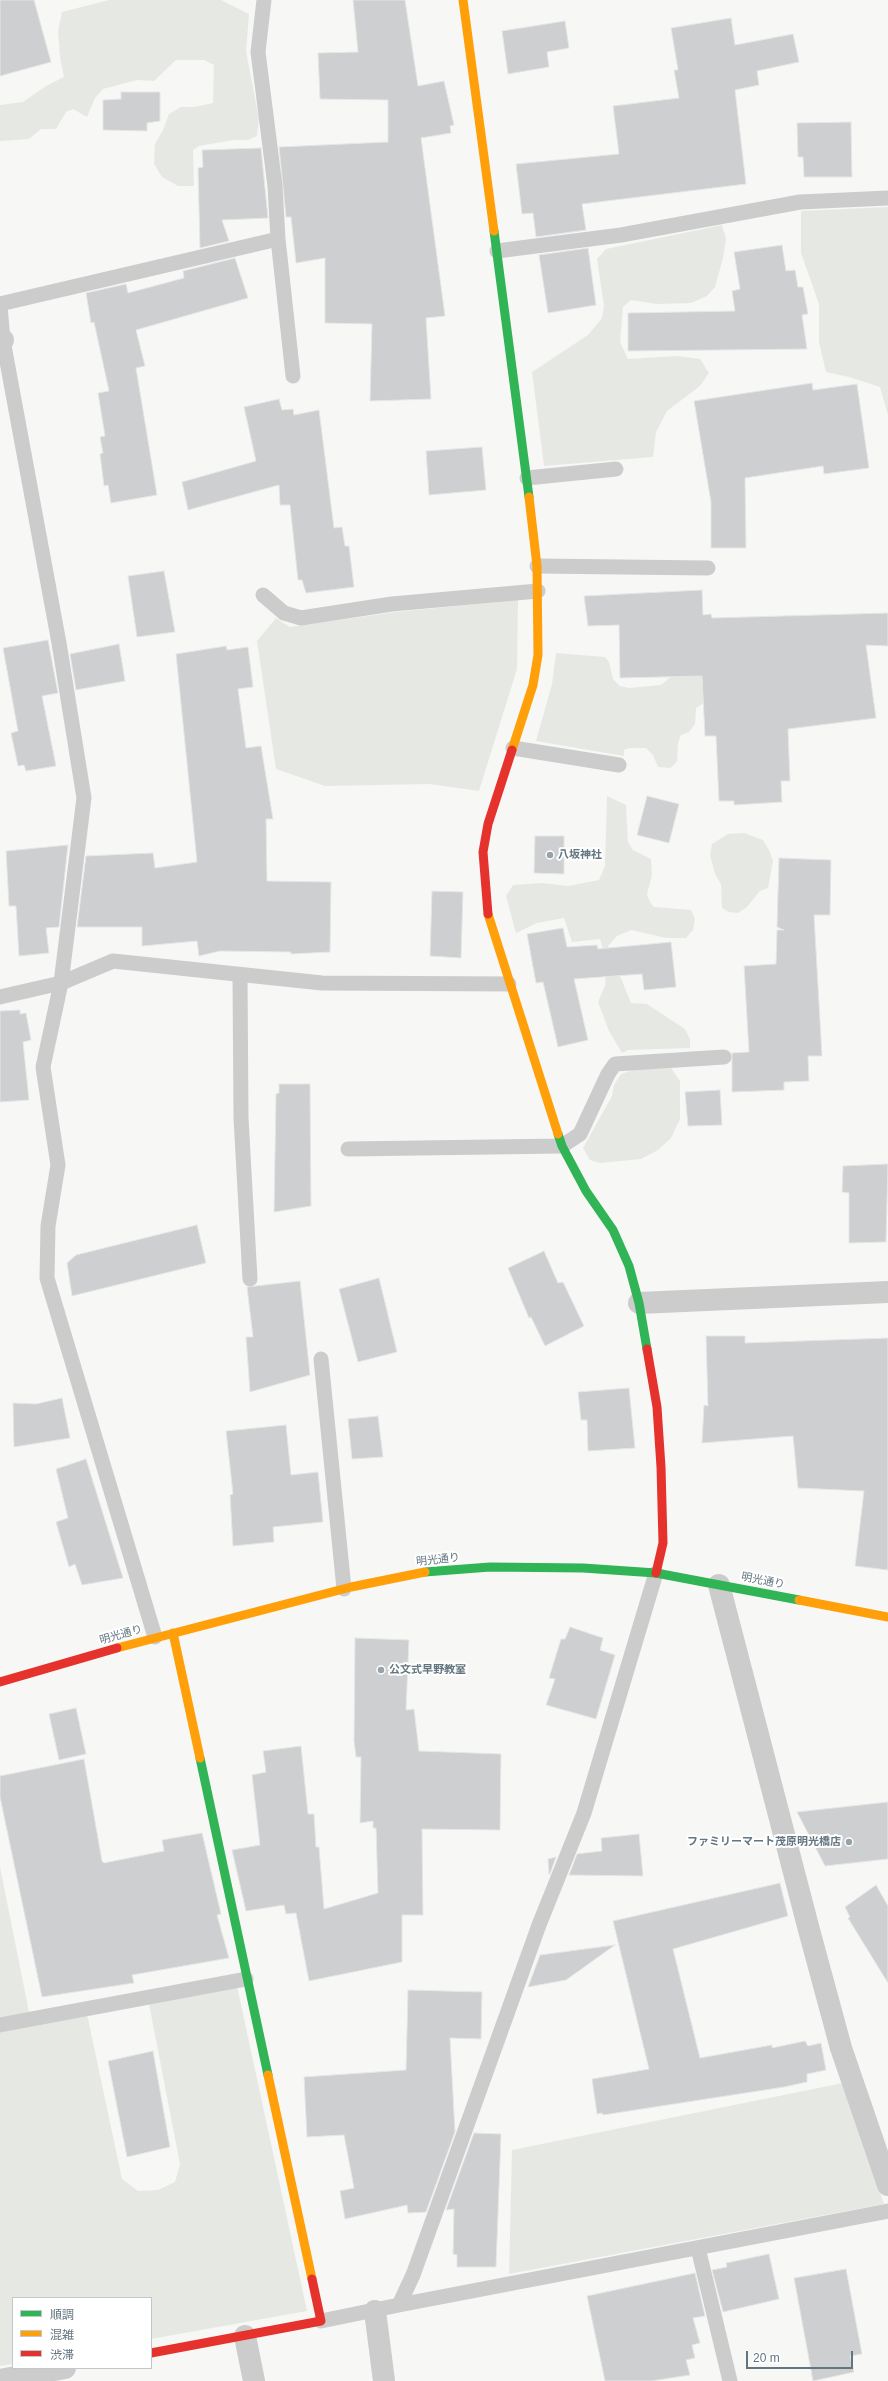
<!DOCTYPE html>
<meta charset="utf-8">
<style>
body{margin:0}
#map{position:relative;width:888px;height:2381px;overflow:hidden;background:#f7f7f6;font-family:Helvetica,"Noto Sans JP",sans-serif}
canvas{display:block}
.legend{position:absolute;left:12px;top:2297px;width:140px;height:72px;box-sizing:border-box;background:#fff;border:1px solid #c1c8cc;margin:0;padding:5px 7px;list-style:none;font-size:12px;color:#637680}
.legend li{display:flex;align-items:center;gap:8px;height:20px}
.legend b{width:20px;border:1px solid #c1c8cc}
.scale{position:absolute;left:746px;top:2351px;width:107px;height:18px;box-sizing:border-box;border:2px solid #637680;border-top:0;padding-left:5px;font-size:12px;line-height:14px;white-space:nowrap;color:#637680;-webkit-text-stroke:3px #fff;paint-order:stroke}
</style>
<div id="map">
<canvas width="888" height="2381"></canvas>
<ul class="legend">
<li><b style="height:5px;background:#30b455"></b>順調</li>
<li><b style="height:5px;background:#ff9f0a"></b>混雑</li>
<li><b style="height:5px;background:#e5322d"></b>渋滞</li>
</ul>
<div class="scale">20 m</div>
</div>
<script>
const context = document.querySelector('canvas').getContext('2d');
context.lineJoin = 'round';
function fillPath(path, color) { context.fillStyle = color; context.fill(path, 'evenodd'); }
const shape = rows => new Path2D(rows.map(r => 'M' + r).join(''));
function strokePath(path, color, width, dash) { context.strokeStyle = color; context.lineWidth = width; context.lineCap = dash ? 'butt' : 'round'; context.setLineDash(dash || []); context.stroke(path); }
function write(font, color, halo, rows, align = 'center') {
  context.font = font + ' Helvetica,"Noto Sans JP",sans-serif'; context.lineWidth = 4; context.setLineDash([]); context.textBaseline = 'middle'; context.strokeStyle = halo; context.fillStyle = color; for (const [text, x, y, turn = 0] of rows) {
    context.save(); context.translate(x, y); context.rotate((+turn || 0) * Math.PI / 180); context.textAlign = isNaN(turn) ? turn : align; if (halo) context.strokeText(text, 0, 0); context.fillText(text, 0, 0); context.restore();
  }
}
fillPath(shape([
 [109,0,221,0,249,14,246,51,259,119,257,136,248,140,233,140,199,146,193,150,194,186,178,186,162,177,154,164,155,144,163,130,169,114,181,107,194,107,213,103,214,65,204,60,176,60,154,81,137,80,103,89,95,98,87,117,73,109,66,112,56,129,41,129,29,139,0,141,0,105,23,102,46,86,64,77,60,57,58,31,62,12],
 [888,207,888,415,880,387,849,377,826,372,819,342,819,304,801,253,801,211],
 [722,225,726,239,723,258,715,287,707,296,691,303,657,304,631,300,623,307,620,342,628,359,677,356,700,359,709,373,700,386,667,411,656,432,653,457,544,466,532,372,588,335,602,318,604,306,597,259,606,249],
 [518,600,517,669,479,791,429,784,325,786,276,769,257,641,276,618,290,627,396,612],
 [556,653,605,657,609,662,613,679,620,686,629,688,661,685,674,674,703,674,707,701,696,708,695,724,689,732,681,735,678,743,677,761,674,765,670,768,658,767,653,755,646,748,629,748,624,750,624,756,536,741,552,684],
 [607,796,626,805,628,842,633,850,651,859,652,875,647,894,650,902,654,907,691,910,695,919,693,930,686,938,666,938,631,930,617,936,608,946,631,1003,647,1004,685,1029,690,1039,690,1048,628,1050,622,1053,609,1031,598,1002,605,986,606,970,605,956,600,939,572,942,564,918,537,923,516,933,506,896,513,885,543,883,568,886,599,880,605,866],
 [744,833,763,840,769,850,773,861,768,888,760,891,747,907,738,913,729,912,722,908,721,884,715,874,710,855,712,844,728,834],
 [671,1068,680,1081,680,1119,671,1138,658,1150,641,1159,600,1163,590,1160,583,1148,612,1096,614,1085,621,1074,636,1069],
 [0,1867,29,2012,0,2017],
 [237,1986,307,2311,151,2339,151,2298,13,2298,13,2364,0,2366,0,2032,87,2014,122,2179,138,2191,158,2190,175,2182,180,2164,149,2004],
 [843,2083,884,2204,509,2274,512,2150]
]), '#e6e9e3');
const building = shape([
 [0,0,34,0,51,62,0,76,0,0],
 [353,0,405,0,418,86,444,81,454,125,450,126,451,133,421,138,445,316,426,318,431,399,370,401,372,324,325,323,325,258,296,263,291,217,286,217,279,147,388,142,388,100,320,99,318,53,358,52,353,0],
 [731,18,735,45,793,34,799,62,757,71,759,85,735,90,746,184,582,204,586,230,536,237,533,213,522,214,516,164,619,154,613,106,679,98,674,70,678,70,671,28,731,18],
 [565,21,569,48,547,52,549,67,508,74,502,31,565,21],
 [121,92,160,92,160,121,147,123,147,131,103,130,103,100,121,99,121,92],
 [851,122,852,177,804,177,803,157,798,157,797,123,851,122],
 [261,148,268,218,222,220,229,241,200,248,198,168,203,167,202,150,261,148],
 [782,245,786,271,795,270,798,287,803,287,808,314,802,315,807,349,628,351,628,313,735,311,732,291,740,289,734,252,782,245],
 [588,248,596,305,548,313,539,255,588,248],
 [235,258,248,298,136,330,145,366,136,368,157,495,111,503,108,485,104,486,100,454,103,453,100,437,105,436,98,393,109,391,94,322,91,323,86,293,126,284,128,293,184,278,183,271,235,258],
 [812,383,813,390,857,384,869,468,824,474,823,466,745,478,746,548,711,548,711,502,694,401,812,383],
 [279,399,282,410,293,409,294,415,319,410,334,528,342,527,345,546,349,546,354,587,306,593,302,580,298,580,290,505,280,505,279,485,188,510,182,482,256,461,244,407,279,399],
 [482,447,486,490,429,495,426,451,482,447],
 [164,571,175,632,137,637,128,576,164,571],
 [702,590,703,615,711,614,712,618,888,613,888,646,866,645,876,718,788,729,790,781,781,781,782,802,734,805,734,801,719,801,716,736,705,736,702,676,620,678,619,625,588,626,584,596,702,590],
 [48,640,58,693,42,696,56,766,26,771,24,765,18,766,11,733,18,731,3,648,48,640],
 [119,644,125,681,76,690,70,654,119,644],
 [226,646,227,650,248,647,253,687,238,689,246,748,261,746,273,819,266,819,267,881,331,882,330,952,291,954,291,952,220,951,199,956,197,941,142,946,142,927,77,927,86,856,153,853,155,868,197,862,176,654,226,646],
 [647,796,679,804,669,843,637,835,647,796],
 [535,836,564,836,564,874,534,873,535,836],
 [68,845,59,927,46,928,49,953,19,956,16,906,9,906,6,851,68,845],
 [779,858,831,860,830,915,814,915,822,1056,808,1056,809,1081,784,1082,784,1090,732,1092,732,1053,749,1052,744,966,776,964,777,930,784,930,777,927,779,858],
 [432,891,463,892,461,958,430,956,432,891],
 [563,928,567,947,597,945,598,949,671,942,676,987,644,990,642,974,574,979,588,1040,558,1047,543,982,536,983,527,934,563,928],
 [20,1010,20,1014,26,1013,31,1040,23,1042,29,1100,0,1102,0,1011,20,1010],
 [279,1084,310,1084,311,1206,274,1212,276,1094,279,1093,279,1084],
 [720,1090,722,1125,688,1126,685,1092,720,1090],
 [888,1164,886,1242,849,1243,849,1193,842,1192,843,1166,888,1164],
 [197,1225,206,1263,72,1296,67,1263,76,1255,197,1225],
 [544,1251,558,1283,563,1282,584,1326,545,1346,531,1317,529,1318,508,1268,544,1251],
 [379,1278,397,1352,358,1362,339,1289,379,1278],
 [300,1281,310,1375,250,1392,246,1337,253,1337,247,1287,300,1281],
 [706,1336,745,1336,745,1343,888,1338,888,1570,855,1566,864,1491,798,1488,793,1436,702,1443,704,1405,708,1406,706,1336],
 [629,1388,635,1448,588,1451,587,1420,581,1420,578,1392,629,1388],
 [62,1398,70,1438,14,1447,13,1403,36,1404,62,1398],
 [378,1416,383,1457,352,1459,348,1419,378,1416],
 [286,1425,291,1475,318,1472,323,1522,273,1527,274,1542,233,1546,230,1495,233,1494,226,1431,286,1425],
 [86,1459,123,1578,82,1585,75,1564,69,1567,56,1522,68,1518,56,1469,86,1459],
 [570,1627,603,1638,600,1650,615,1655,596,1719,546,1705,555,1679,549,1678,561,1639,565,1639,570,1627],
 [355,1638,409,1640,406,1710,414,1709,419,1751,501,1754,500,1830,422,1829,423,1915,402,1915,402,1962,309,1981,296,1913,286,1914,284,1905,246,1911,232,1850,260,1845,252,1775,266,1772,263,1751,301,1746,308,1814,314,1814,316,1847,319,1847,324,1909,378,1893,376,1828,373,1828,373,1821,360,1823,361,1757,356,1757,354,1741,355,1638],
 [76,1708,86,1754,59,1760,49,1714,76,1708],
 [84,1759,102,1861,104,1863,164,1851,162,1840,202,1833,221,1914,217,1915,229,1958,132,1975,134,1983,42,1997,0,1797,0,1776,84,1759],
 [888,1802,888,1859,825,1866,797,1812,888,1802],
 [639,1834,643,1876,569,1875,577,1854,602,1851,601,1838,639,1834],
 [556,1857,550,1874,549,1874,548,1859,556,1857],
 [780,1883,788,1916,673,1949,700,2058,772,2045,772,2048,805,2041,808,2046,821,2043,826,2070,807,2074,807,2082,784,2087,603,2115,602,2113,597,2114,592,2079,649,2069,613,1921,780,1883],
 [876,1885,888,1906,888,1983,848,1918,850,1917,845,1907,876,1885],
 [615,1945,566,1980,528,1987,540,1955,615,1945],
 [408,1990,482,1992,481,2039,450,2038,455,2132,426,2212,408,2213,407,2205,345,2219,340,2191,354,2188,344,2135,307,2137,304,2077,406,2070,408,1990],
 [153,2051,170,2147,127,2157,108,2061,153,2051],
 [474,2133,501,2134,496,2267,457,2267,457,2255,453,2254,454,2209,446,2210,474,2133],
 [769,2254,779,2299,723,2312,712,2270,727,2267,726,2263,769,2254],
 [846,2269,862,2354,850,2356,854,2372,813,2381,794,2278,846,2269],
 [695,2273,705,2316,693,2318,700,2343,692,2345,695,2358,686,2360,690,2375,651,2381,605,2381,587,2296,695,2273]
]);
fillPath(building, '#cdcfd0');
strokePath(building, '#e6e6e6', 1);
strokePath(shape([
 [264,0,258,52,275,186,278,239,293,376],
 [497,251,621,235,800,202,888,198],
 [0,304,278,239],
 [0,306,3,340,59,643,84,798,61,983,43,1067,58,1165,48,1226,47,1278,155,1637],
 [527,478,616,469],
 [537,566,708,568],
 [263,595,284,613,301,618,392,604,538,591],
 [513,748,619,765],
 [240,976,241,1118,250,1279],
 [0,997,61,983,113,961,322,983,509,984],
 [348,1149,562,1146,580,1134,608,1074,615,1064,724,1057],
 [321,1359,344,1589],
 [0,2025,246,1979],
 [698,2248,730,2381],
 [399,2305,888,2211],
 [321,2321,399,2305,413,2275,539,1925,584,1813,656,1573]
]), '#cccccd', 15);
strokePath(shape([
 [0,340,3,340],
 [639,1303,888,1292],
 [719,1585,809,1930,841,2048,888,2185],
 [375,2311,384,2381],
 [245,2336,254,2381],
 [0,2380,65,2368]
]), '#cccccd', 22);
strokePath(shape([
 [494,231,529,497],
 [558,1134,562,1146,586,1191,613,1230,629,1266,639,1303,647,1349],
 [425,1572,490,1567,583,1568,656,1573,799,1600],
 [200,1758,268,2075]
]), '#30b455', 9);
strokePath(shape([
 [463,0,494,231],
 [512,750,533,685,538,655,537,566,529,497],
 [488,914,558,1134],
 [799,1600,888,1617],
 [173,1633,200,1758],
 [117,1648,351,1587,425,1572],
 [268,2075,312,2279]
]), '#ff9f0a', 9);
strokePath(shape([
 [488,914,483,852,488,824,512,750],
 [647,1349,657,1407,661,1467,663,1543,656,1573],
 [0,1682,117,1648],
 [151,2353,321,2321,312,2279]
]), '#e5322d', 9);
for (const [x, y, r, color] of [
 [550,855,4,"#97a3a9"],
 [381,1670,4,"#97a3a9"],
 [849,1842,4,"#97a3a9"]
]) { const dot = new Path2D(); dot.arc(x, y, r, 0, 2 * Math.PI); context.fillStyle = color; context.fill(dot); strokePath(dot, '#fff', 1.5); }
write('bold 11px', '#637680', '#fff', [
 ["八坂神社",558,855],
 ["公文式早野教室",389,1670],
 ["ファミリーマート茂原明光橋店",841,1842,"right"]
], 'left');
write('11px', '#637680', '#fff', [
 ["明光通り",438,1560,-6],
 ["明光通り",763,1581,11],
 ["明光通り",121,1635,-16]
]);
</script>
